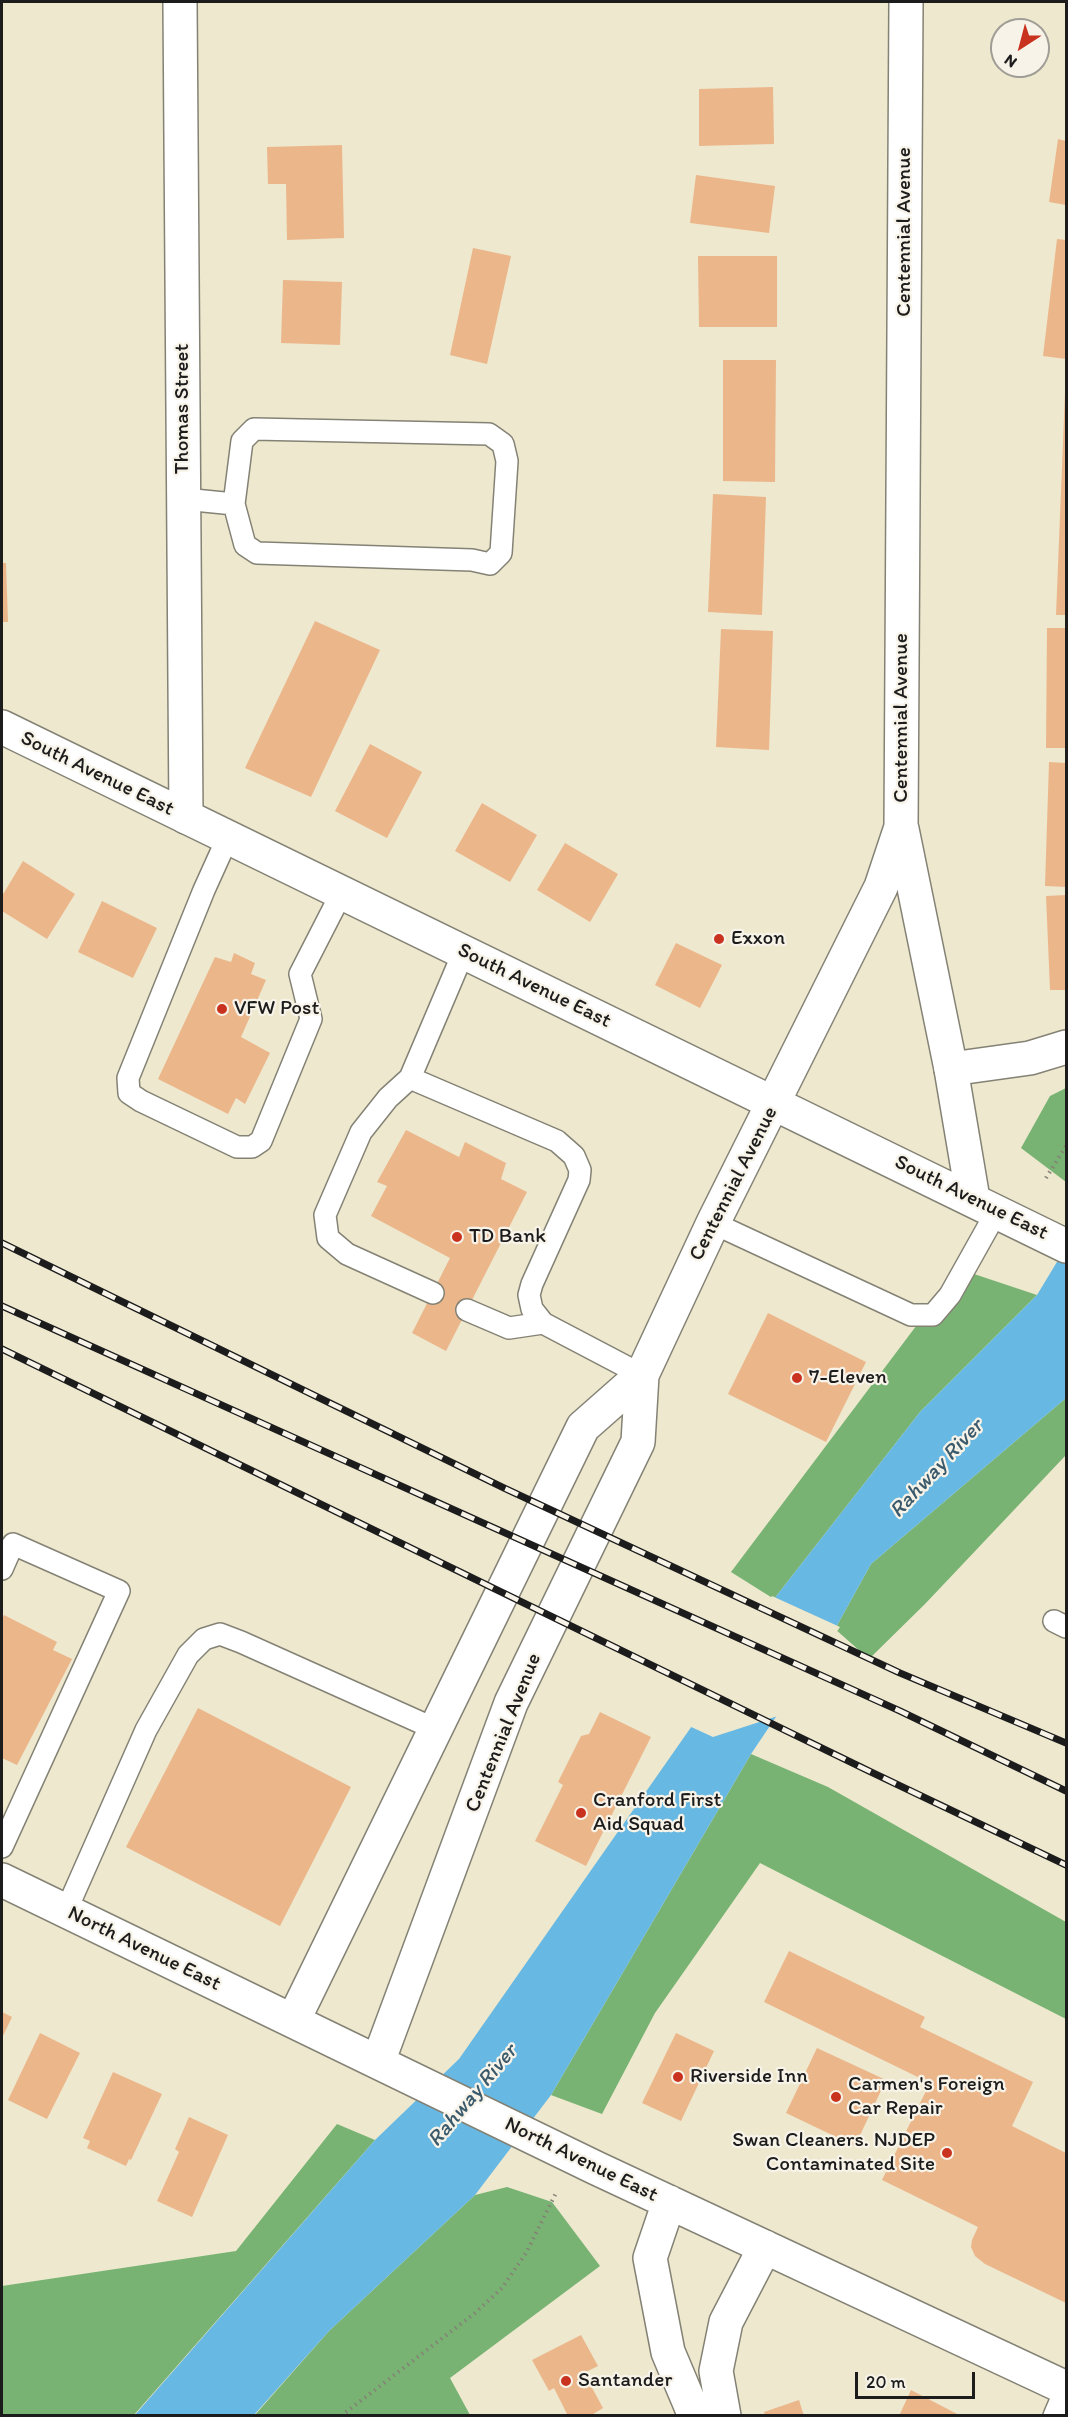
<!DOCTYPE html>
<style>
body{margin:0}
#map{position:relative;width:1068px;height:2417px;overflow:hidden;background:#ede8ce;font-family:Itim,sans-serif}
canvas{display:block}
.frame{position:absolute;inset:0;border:3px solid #1c1c1c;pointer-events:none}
.north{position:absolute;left:990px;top:18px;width:60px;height:60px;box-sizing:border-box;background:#f7f3e8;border:2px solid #9f9d96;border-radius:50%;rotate:216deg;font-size:16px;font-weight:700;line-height:24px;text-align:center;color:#1c1c1c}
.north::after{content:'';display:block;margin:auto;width:21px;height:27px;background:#c8321e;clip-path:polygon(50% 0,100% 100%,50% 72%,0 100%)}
.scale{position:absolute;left:855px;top:2372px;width:120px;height:27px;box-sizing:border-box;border:3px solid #1c1c1c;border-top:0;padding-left:8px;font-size:18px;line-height:21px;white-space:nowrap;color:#1c1c1c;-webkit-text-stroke:4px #f7f3e8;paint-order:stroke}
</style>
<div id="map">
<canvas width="1068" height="2417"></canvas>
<div class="frame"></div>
<div class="north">N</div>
<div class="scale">20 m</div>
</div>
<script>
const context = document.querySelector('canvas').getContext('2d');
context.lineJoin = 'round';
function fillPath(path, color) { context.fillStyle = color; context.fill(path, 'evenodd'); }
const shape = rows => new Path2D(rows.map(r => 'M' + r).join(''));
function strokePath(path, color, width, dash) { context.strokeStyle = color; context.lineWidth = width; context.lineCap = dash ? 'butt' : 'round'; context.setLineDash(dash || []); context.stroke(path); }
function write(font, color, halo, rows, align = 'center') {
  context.font = font + ' Itim,sans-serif'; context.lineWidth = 4.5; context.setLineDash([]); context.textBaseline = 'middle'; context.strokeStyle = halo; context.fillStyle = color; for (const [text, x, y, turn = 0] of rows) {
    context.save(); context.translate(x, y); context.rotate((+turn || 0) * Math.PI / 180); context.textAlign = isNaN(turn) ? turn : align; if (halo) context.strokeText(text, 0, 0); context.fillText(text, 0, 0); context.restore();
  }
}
fillPath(shape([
 [1066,1088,1066,1182,1021,1148,1050,1096],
 [959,1269,1037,1295,920,1412,774,1599,731,1572],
 [1066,1398,1066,1455,925,1604,869,1659,835,1629,871,1564],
 [751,1754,828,1787,1066,1922,1066,2019,760,1863,655,2013,602,2114,551,2095],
 [337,2124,375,2140,134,2415,2,2416,2,2286,236,2251],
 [507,2187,552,2202,600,2266,450,2378,470,2415,254,2416,329,2331,475,2195]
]), '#78b373');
fillPath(shape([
 [1066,1247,1066,1398,871,1564,835,1629,751,1754,551,2095,475,2195,329,2331,254,2415,134,2416,375,2140,459,2059,694,1723,774,1599,920,1412,1037,1295]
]), '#67b8e3');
fillPath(shape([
 [772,1596,840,1627,781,1715,713,1737,689,1726]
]), '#ede8ce');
fillPath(shape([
 [773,87,774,144,699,146,699,89],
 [1058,139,1066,141,1066,205,1049,202],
 [342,145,344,238,287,240,286,184,268,184,267,147],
 [696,175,775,186,769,233,690,223],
 [1057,239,1066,240,1066,359,1043,356],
 [473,248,511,256,487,364,450,355],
 [698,256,777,256,777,327,699,327],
 [283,280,342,282,340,345,281,343],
 [723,360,776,360,775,482,723,481],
 [1065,392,1066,392,1066,615,1056,615],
 [713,494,766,497,762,615,708,612],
 [2,563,6,563,8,622,2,622],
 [315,621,380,650,311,797,245,768],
 [1047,628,1066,628,1066,748,1046,748],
 [721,629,773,631,769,750,716,747],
 [370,744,422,772,387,838,335,811],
 [1049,762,1066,763,1066,887,1045,886],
 [482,803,537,835,510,882,455,851],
 [565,843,618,874,590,922,537,890],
 [23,861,75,894,47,939,2,911,2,896],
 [1066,895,1066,990,1050,990,1046,896],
 [102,901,157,928,133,978,78,952],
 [676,943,722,965,700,1008,655,985],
 [234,953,255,963,251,974,266,980,241,1037,270,1053,245,1104,236,1098,228,1114,158,1079,215,957,231,962],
 [406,1130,459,1157,465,1142,506,1163,501,1179,527,1192,446,1351,412,1333,450,1258,371,1216,387,1186,377,1182],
 [768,1313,866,1362,826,1442,728,1394],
 [4,1615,57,1642,53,1650,72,1659,17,1765,2,1758,2,1620],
 [198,1708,351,1787,280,1926,126,1847],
 [600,1712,651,1737,586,1866,535,1841,563,1785,558,1782,581,1736,589,1734],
 [789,1951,925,2017,920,2027,1033,2082,1012,2126,1066,2153,1066,2303,985,2264,975,2256,971,2247,972,2240,978,2227,882,2180,930,2083,764,2002],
 [2,2012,12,2017,2,2038],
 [40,2033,80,2053,47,2119,8,2100],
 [676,2033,714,2051,681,2121,642,2103],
 [817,2048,886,2080,855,2146,786,2113],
 [113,2072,162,2094,131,2160,129,2159,126,2166,87,2148,90,2141,83,2138],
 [189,2117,228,2135,192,2217,157,2201,179,2152,175,2149],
 [581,2335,598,2366,584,2373,603,2408,590,2416,568,2416,554,2388,549,2391,532,2360],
 [911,2390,961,2416,899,2416],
 [799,2400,804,2416,765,2416,764,2412]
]), '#ecb68b');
const lane = shape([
 [184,499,234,504,242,441,254,429,489,434,503,444,507,461,501,553,490,564,472,560,257,553,245,545,234,504],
 [228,837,204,890,128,1078,129,1093,141,1101,237,1147,252,1147,261,1141,311,1019,300,974,342,892],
 [410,1078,557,1141,574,1156,580,1170,579,1180,532,1284,529,1295,532,1309,543,1323,642,1375],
 [713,1223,911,1315,933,1315,950,1295,997,1211],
 [433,1293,347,1254,328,1238,325,1215,361,1132,388,1098,410,1078,464,951],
 [467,1310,509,1328,543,1323],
 [2,1569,13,1544,119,1591,2,1847],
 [1054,1621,1066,1627],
 [66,1911,146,1730,188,1655,204,1639,220,1634,241,1642,435,1729],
 [1054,2416,1066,2388]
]);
const street = shape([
 [180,2,186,817],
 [951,1069,1030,1058,1066,1047]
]);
const secondary = shape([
 [2,727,1066,1246],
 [902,829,951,1069,973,1199],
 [2,1880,596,2168,1066,2388],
 [293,2021,583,1427,642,1375],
 [378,2062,511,1703,638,1442,642,1375,713,1223,881,887,901,827,906,2],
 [669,2202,650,2258,668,2352,695,2416],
 [724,2416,716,2371,726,2322,765,2247]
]);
strokePath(lane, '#848275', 24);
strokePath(street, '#848275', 36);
strokePath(secondary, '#848275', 36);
strokePath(shape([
 [1046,1178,1066,1146],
 [341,2416,475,2313,502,2288,526,2253,557,2191]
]), '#848275', 4, [1.5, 4.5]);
strokePath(lane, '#fff', 21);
strokePath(street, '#fff', 33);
strokePath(secondary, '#fff', 33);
const rail = shape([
 [2,1243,504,1488,900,1673,1066,1743],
 [2,1306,900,1711,1066,1791],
 [2,1349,871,1772,1066,1865]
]);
strokePath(rail, '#1c1c1c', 7);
strokePath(rail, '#f7f3e8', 4.5, [14]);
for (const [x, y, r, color] of [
 [719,939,6,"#c8321e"],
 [222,1009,6,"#c8321e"],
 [457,1237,6,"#c8321e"],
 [797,1378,6,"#c8321e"],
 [581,1813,6,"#c8321e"],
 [678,2077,6,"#c8321e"],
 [836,2097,6,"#c8321e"],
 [947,2153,6,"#c8321e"],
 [566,2381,6,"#c8321e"]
]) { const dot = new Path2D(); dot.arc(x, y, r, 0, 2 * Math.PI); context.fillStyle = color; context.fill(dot); strokePath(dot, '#f7f3e8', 2); }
write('21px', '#1c1c1c', '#f7f3e8', [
 ["Centennial Avenue",905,232,-90],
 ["Thomas Street",183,409,-90],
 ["Centennial Avenue",902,718,-90],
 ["South Avenue East",97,774,26],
 ["South Avenue East",534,986,26],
 ["Centennial Avenue",734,1184,-63],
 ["South Avenue East",971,1198,26],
 ["Centennial Avenue",504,1733,-68],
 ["North Avenue East",144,1949,26],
 ["North Avenue East",581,2160,26]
]);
write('21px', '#1c1c1c', '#f7f3e8', [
 ["Exxon",731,939],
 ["VFW Post",234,1009],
 ["TD Bank",469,1237],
 ["7-Eleven",809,1378],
 ["Cranford First",593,1801],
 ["Aid Squad",593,1825],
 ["Riverside Inn",690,2077],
 ["Carmen's Foreign",848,2085],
 ["Car Repair",848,2109],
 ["Swan Cleaners. NJDEP",935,2141,"right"],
 ["Contaminated Site",935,2165,"right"],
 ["Santander",578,2381]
], 'left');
write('italic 22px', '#3a5a6c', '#f7f3e8', [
 ["Rahway River",937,1469,-47],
 ["Rahway River",473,2096,-50]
]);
</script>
